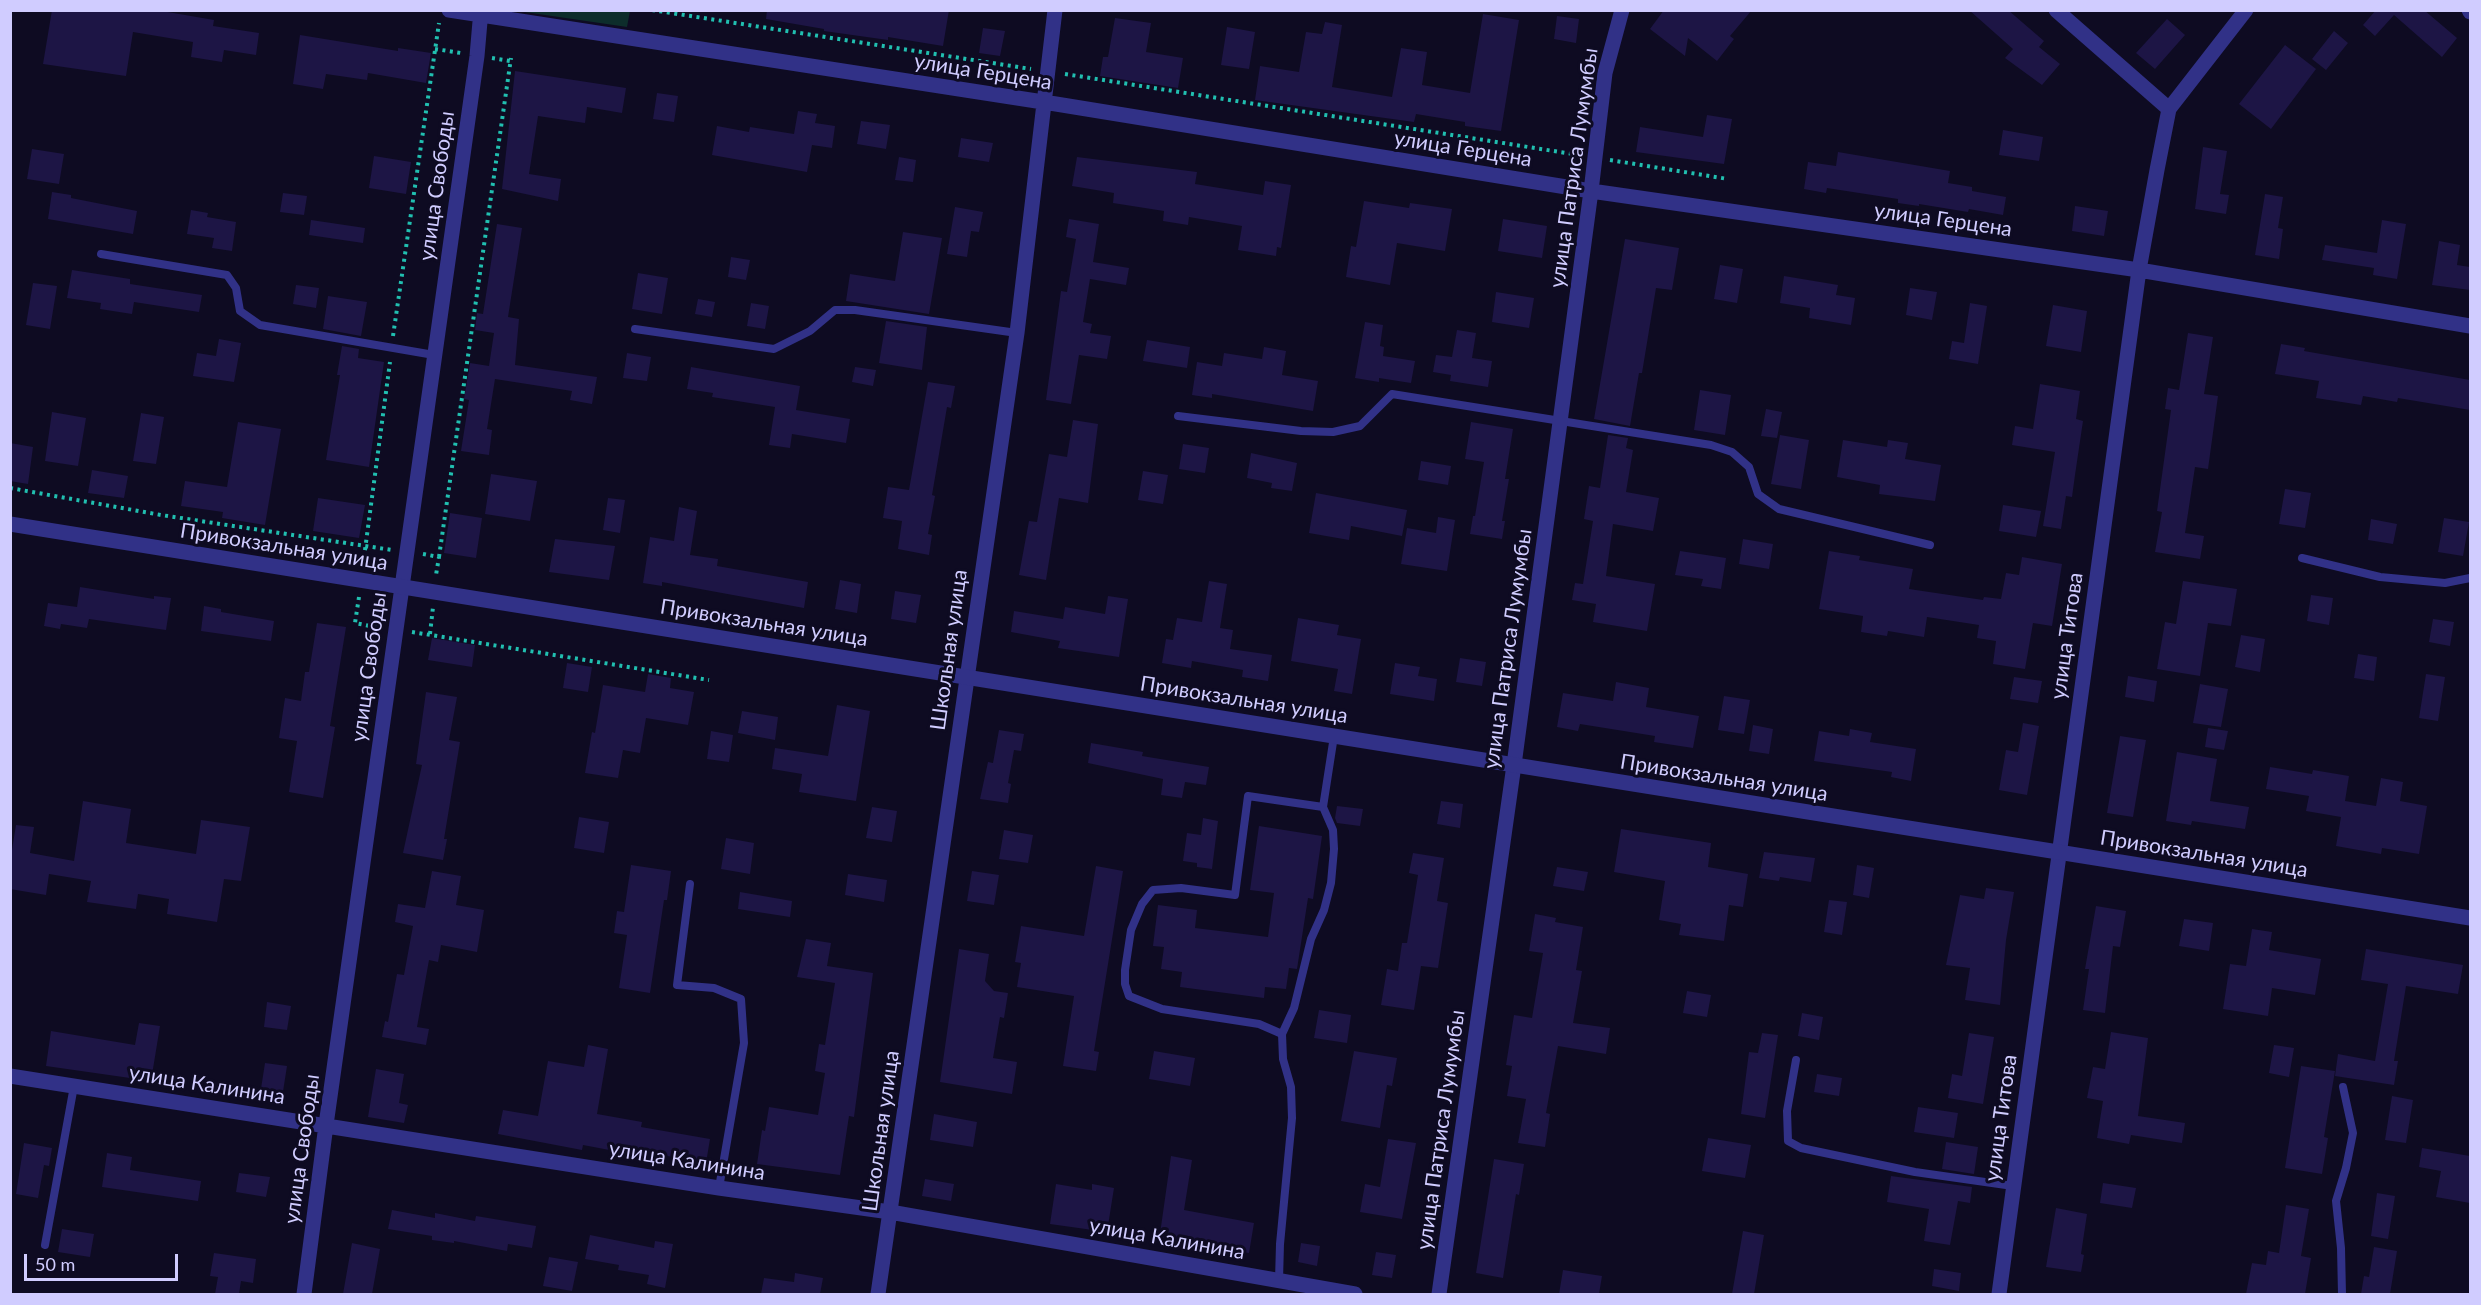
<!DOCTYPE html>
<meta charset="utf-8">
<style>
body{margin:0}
#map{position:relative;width:2481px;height:1305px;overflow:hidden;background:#0e0b22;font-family:Lato,sans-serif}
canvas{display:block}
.frame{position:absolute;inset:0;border:12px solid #d0ccff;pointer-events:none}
.scale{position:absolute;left:24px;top:1254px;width:154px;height:27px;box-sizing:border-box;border:3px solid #d0ccff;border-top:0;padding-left:8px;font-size:18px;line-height:21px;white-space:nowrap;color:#d0ccff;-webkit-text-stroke:4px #0e0b22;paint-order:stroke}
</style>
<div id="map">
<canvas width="2481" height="1305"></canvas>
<div class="frame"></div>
<div class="scale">50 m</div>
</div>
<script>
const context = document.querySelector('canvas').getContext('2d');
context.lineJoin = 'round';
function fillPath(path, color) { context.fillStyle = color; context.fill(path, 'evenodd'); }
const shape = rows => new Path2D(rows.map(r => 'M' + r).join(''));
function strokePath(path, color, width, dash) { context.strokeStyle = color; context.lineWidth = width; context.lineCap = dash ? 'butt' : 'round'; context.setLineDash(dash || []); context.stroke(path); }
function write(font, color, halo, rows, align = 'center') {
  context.font = font + ' Lato,sans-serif'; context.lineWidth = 6; context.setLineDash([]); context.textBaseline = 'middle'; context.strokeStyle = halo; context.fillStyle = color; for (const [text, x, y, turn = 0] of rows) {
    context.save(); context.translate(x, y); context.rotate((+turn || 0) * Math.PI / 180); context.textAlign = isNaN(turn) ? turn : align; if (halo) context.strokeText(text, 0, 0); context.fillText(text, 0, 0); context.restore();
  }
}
fillPath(shape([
 [518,11,630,11,627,27]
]), '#0d2d2b');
fillPath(shape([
 [52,10,156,10,214,20,213,26,259,33,256,55,224,50,222,62,191,57,193,42,133,32,126,76,43,64],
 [767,10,949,10,943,46,888,37,888,40,824,31,824,29,766,19],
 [1664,10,1752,10,1730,36,1734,39,1717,61,1688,38,1685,56,1650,29],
 [1969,10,2008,10,2044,41,2039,47,2060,64,2042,85,2005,58,2013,49],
 [2376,10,2424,10,2457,38,2442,57,2394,15,2375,36,2363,25],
 [1483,14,1519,20,1501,131,1465,126,1465,122,1416,114,1414,122,1255,100,1260,66,1299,72,1306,32,1322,34,1325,22,1342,25,1332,87,1392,97,1401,48,1427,52,1422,85,1470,93],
 [1557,16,1579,19,1576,43,1554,39],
 [1115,18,1151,23,1146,52,1183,58,1178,88,1100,76,1103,57,1108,57],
 [2167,19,2185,35,2155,69,2136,53],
 [1227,27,1255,32,1249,69,1221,65],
 [983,28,1005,31,1000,56,979,53],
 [2334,31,2348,43,2326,70,2312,59],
 [300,35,398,51,398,48,431,53,426,83,368,73,367,80,326,74,323,89,293,84],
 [2285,45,2316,69,2271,129,2239,104],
 [515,71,626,88,622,113,587,107,585,123,538,116,529,174,561,179,558,201,502,189],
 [657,93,678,96,674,122,653,119],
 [798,111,817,114,815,123,835,126,832,148,812,145,807,172,712,155,717,126,749,132,750,127,794,134],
 [1707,115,1732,119,1724,164,1636,152,1640,127,1703,137],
 [861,121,890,125,886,149,857,144],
 [2003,130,2043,137,2039,161,1999,155],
 [961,138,993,143,989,162,958,157],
 [2203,147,2227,151,2220,194,2229,195,2226,214,2195,209],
 [32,149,64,154,59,184,27,179],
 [1838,152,1950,171,1948,183,1972,187,1972,191,2006,197,2003,215,1969,209,1968,212,1919,204,1919,206,1898,203,1898,199,1827,188,1826,193,1804,189,1808,162,1836,166],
 [374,156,411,162,406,194,369,188],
 [899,157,916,160,913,182,895,180],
 [1077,157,1197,172,1195,184,1263,195,1265,181,1291,185,1281,248,1277,247,1276,256,1238,250,1242,226,1189,217,1188,225,1163,221,1164,211,1113,203,1114,193,1072,186],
 [52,192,71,195,71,198,137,211,133,234,48,219],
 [283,193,307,196,304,215,280,212],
 [2265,194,2283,197,2278,228,2283,229,2279,259,2255,255],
 [1364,201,1409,208,1410,203,1452,209,1445,251,1397,243,1390,285,1346,277,1351,246,1356,247],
 [2075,206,2108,211,2104,236,2072,231],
 [955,207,983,212,979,232,971,231,967,257,947,254],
 [191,210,208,213,207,217,236,222,232,251,212,248,214,238,187,234],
 [1069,219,1099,224,1093,262,1129,268,1126,285,1090,279,1083,322,1092,324,1090,333,1111,336,1107,359,1079,355,1071,404,1046,400,1061,291,1067,292,1076,239,1066,237],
 [1503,219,1547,226,1542,258,1498,251],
 [311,220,365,228,363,243,309,235],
 [2382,220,2406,224,2397,279,2373,275,2374,268,2322,260,2325,245,2377,253],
 [497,224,522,228,508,317,519,319,515,365,597,377,592,404,570,400,572,391,495,379,487,429,492,430,489,455,461,451,469,400,464,399,470,363,489,366,494,333,475,330,477,313,483,314],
 [903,232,942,238,929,314,846,301,850,274,895,281],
 [1625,239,1679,248,1672,290,1656,288,1642,373,1639,373,1630,426,1594,419],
 [2439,241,2460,245,2457,265,2470,267,2470,290,2432,285],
 [731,257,750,260,746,280,728,277],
 [1720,265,1743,269,1737,303,1714,299],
 [72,270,130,279,130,284,202,295,199,312,134,302,132,314,100,309,101,303,67,298],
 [638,273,668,278,662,314,632,309],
 [1784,276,1838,285,1836,295,1855,298,1851,325,1809,318,1810,308,1780,303],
 [33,283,57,286,50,329,26,325],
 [296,285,319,288,316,308,293,304],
 [1910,288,1937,292,1932,320,1906,315],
 [1496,292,1534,298,1529,328,1492,322],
 [328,296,367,302,361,336,323,329],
 [698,299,715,302,712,317,695,314],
 [751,303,769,306,765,329,747,326],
 [1970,303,1987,306,1978,364,1949,359,1952,341,1964,343],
 [2053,305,2087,311,2081,352,2046,346],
 [886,321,927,327,922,370,879,363],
 [1365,322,1383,325,1380,346,1384,347,1383,356,1415,361,1411,383,1379,378,1379,382,1355,378],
 [1457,330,1476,333,1472,358,1492,361,1488,387,1450,381,1451,375,1433,372,1436,355,1452,357],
 [2188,333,2213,337,2204,394,2218,396,2208,469,2195,467,2185,533,2204,536,2200,559,2155,552,2162,512,2157,511,2171,410,2165,409,2168,388,2179,390],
 [219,339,241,343,234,382,193,376,197,353,216,356],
 [1147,340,1190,347,1187,368,1143,361],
 [2281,344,2305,348,2304,351,2470,380,2470,410,2398,398,2397,402,2363,396,2361,405,2316,398,2319,381,2275,374],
 [342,346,359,349,358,358,384,362,369,467,326,460,340,375,337,375],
 [1264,347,1286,351,1282,375,1318,381,1313,411,1212,394,1212,398,1192,395,1197,362,1222,366,1224,353,1262,359],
 [627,353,651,357,647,381,623,378],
 [691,367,800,386,796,410,850,419,846,443,792,434,790,448,769,445,775,407,712,397,713,393,687,389],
 [855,367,876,370,873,386,852,382],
 [928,382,955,386,951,408,947,407,932,495,935,496,928,534,932,535,929,555,898,549,902,521,883,518,888,487,909,490],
 [2040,384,2080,391,2076,419,2083,421,2075,475,2072,497,2066,496,2061,529,2043,526,2055,452,2012,445,2015,426,2033,429],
 [1700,390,1731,395,1725,435,1694,430],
 [1766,409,1782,412,1777,438,1761,436],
 [52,412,86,418,78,466,45,461],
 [141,413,164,417,156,464,133,461],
 [1073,420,1098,424,1088,503,1059,498,1046,580,1019,575,1029,521,1037,522,1049,454,1067,457],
 [238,422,281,429,265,525,222,518,223,512,181,506,185,481,227,487],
 [1471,422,1513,429,1505,479,1509,479,1502,521,1505,521,1502,539,1470,534,1473,516,1475,516,1484,462,1465,459],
 [1608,435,1628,438,1626,448,1633,450,1626,492,1659,498,1653,531,1613,524,1606,576,1655,584,1647,631,1593,622,1596,604,1572,600,1575,583,1583,584,1593,521,1584,519,1589,486,1600,488],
 [1780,435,1809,440,1801,489,1771,484],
 [1843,440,1887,447,1888,440,1908,443,1905,459,1941,465,1935,501,1879,494,1880,485,1837,477],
 [10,443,33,447,28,484,10,481],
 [1183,444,1209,448,1205,473,1179,469],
 [1251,453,1297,463,1292,491,1271,488,1272,483,1247,478],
 [1421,461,1451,466,1448,485,1418,480],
 [92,470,128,476,124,498,88,493],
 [1143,471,1168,475,1163,504,1138,500],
 [491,474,537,481,530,521,485,514],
 [2285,489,2311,493,2305,528,2279,524],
 [1316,493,1407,510,1402,536,1351,526,1349,540,1309,533],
 [318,498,365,505,359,538,313,531],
 [608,498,625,500,620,533,603,530],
 [2003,505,2041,511,2036,537,1999,531],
 [679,507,697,511,690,555,718,559,717,566,808,582,804,608,662,582,662,586,643,583,650,537,674,541],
 [450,513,482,518,476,558,444,553],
 [1438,517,1455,520,1447,571,1401,564,1407,528,1436,533],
 [2444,518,2469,522,2463,556,2438,552],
 [2371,519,2397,524,2393,544,2368,540],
 [555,539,615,546,609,580,549,572],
 [1743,539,1773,544,1769,569,1739,564],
 [1680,551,1726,558,1721,589,1701,586,1703,579,1675,575],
 [1829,551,1860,556,1859,560,1913,569,1909,589,1983,600,1984,597,2001,599,2006,573,2019,575,2022,557,2062,564,2052,626,2033,623,2025,669,1993,664,1996,641,1977,638,1979,625,1927,617,1924,637,1888,631,1887,636,1861,632,1863,616,1819,609],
 [840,580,861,584,857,613,835,609],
 [1209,581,1227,584,1220,628,1233,630,1230,649,1272,655,1268,681,1242,677,1243,670,1192,661,1191,668,1162,663,1166,639,1173,640,1177,618,1202,622],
 [2183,581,2237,589,2231,626,2208,623,2200,676,2157,669,2165,622,2176,624],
 [80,587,154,599,154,596,171,598,166,630,89,619,87,628,61,624,60,629,44,626,48,603,77,607],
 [895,591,921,595,916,623,891,619],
 [2311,595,2333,598,2329,625,2307,621],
 [1108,596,1128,599,1119,657,1058,648,1060,641,1011,632,1014,611,1063,619,1065,607,1105,614],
 [204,606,221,609,221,612,274,621,271,641,201,631],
 [1298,618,1339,625,1337,635,1361,639,1352,694,1334,691,1338,669,1291,661],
 [2433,619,2454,622,2450,646,2429,642],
 [317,623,346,627,330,726,335,727,323,798,289,792,297,741,279,738,285,698,301,701,305,672,309,672],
 [2241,635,2265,639,2260,672,2235,667],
 [432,638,475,645,472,667,428,660],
 [2358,654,2377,657,2374,681,2354,678],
 [1460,658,1486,662,1482,686,1456,682],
 [567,663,592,667,588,692,563,688],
 [1395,663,1420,667,1418,676,1437,679,1434,701,1390,694],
 [648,674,671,678,670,688,694,692,688,725,646,718,640,753,623,750,618,778,585,773,592,732,595,733,603,685,645,692],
 [2426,674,2445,677,2438,721,2419,718],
 [2128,676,2157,681,2154,702,2125,697],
 [2014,677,2042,681,2038,703,2010,699],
 [1616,682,1649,688,1646,707,1699,716,1693,748,1654,742,1655,736,1580,724,1578,731,1557,727,1563,693,1613,701],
 [2200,684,2228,689,2221,727,2193,723],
 [426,692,457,697,449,740,460,742,444,839,447,839,443,860,403,853,422,765,416,764],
 [1724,696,1750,700,1744,734,1718,730],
 [837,705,870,711,856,801,799,792,802,774,772,769,775,748,828,756],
 [742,711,778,717,775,740,738,733],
 [2023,723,2039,726,2027,795,1999,790,2006,750,2018,752],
 [1753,725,1773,729,1769,754,1749,751],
 [2208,728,2228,731,2224,750,2205,747],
 [1850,729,1872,733,1870,742,1916,749,1911,781,1891,777,1892,772,1814,761,1819,731,1849,736],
 [999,730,1024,734,1021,751,1014,750,1008,783,1011,784,1008,803,980,799,988,762,993,763],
 [711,731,733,735,729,762,707,759],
 [2120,736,2146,740,2133,817,2107,813],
 [1091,743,1143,752,1142,756,1209,767,1206,785,1185,782,1182,798,1161,795,1163,779,1088,763],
 [2177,752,2217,759,2210,801,2249,807,2245,829,2192,821,2191,825,2166,821],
 [2270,767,2312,774,2313,770,2349,776,2345,801,2376,806,2381,778,2403,782,2400,801,2427,806,2419,854,2382,848,2381,854,2336,846,2341,817,2306,811,2309,796,2266,789],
 [83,801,131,809,126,843,196,854,201,820,250,827,241,881,224,879,217,922,167,914,169,899,138,894,136,909,87,902,91,881,49,874,46,895,10,889,10,862,16,825,34,827,30,853,74,861],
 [1441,801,1463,804,1460,828,1437,824],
 [1337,806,1363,809,1360,826,1337,823,1335,818],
 [872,807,897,811,892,842,866,838],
 [579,817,609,822,604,853,574,848],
 [1203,818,1218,821,1212,869,1197,867,1197,863,1183,861,1187,833,1201,835],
 [1259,826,1322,836,1313,899,1308,898,1297,969,1289,968,1286,989,1265,987,1264,998,1180,987,1182,972,1161,969,1164,947,1153,946,1158,905,1197,910,1195,928,1268,937,1274,893,1250,890],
 [1621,829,1711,843,1708,867,1748,874,1743,907,1729,905,1724,941,1679,935,1681,924,1659,920,1665,881,1614,872],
 [1004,830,1033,835,1028,863,999,859],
 [726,838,754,843,750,874,721,869],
 [1764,852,1815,858,1811,882,1780,877,1779,881,1759,878],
 [1413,853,1444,858,1437,901,1448,903,1438,968,1421,966,1414,1010,1381,1005,1387,969,1398,971,1402,943,1407,943,1418,875,1409,873],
 [631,865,671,871,667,900,664,900,650,993,619,988,627,935,614,933,617,911,624,912],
 [1857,865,1874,868,1869,898,1853,895],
 [1096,866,1123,871,1094,1051,1099,1052,1096,1071,1063,1066,1074,996,1017,987,1021,963,1015,962,1021,926,1084,936],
 [1557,867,1588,872,1584,891,1553,886],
 [432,871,461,876,456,905,484,910,477,952,441,945,438,962,429,960,417,1027,429,1029,426,1045,382,1037,385,1021,388,1022,397,974,404,975,413,926,395,922,398,904,425,908],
 [972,871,999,875,994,905,967,901],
 [848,874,887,880,884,902,845,895],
 [1986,888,2014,892,2006,940,2000,1005,1965,1000,1970,968,1946,965,1960,895,1984,899],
 [740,892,792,901,790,917,738,909],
 [1829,900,1847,902,1842,935,1824,932],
 [2096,906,2126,911,2120,947,2113,946,2105,1013,2083,1010,2089,969,2085,969],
 [1535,914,1556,918,1555,922,1583,927,1576,970,1582,971,1573,1023,1610,1028,1606,1054,1558,1046,1546,1113,1550,1114,1545,1147,1518,1143,1526,1099,1507,1096,1512,1066,1506,1065,1514,1015,1532,1018,1543,953,1529,951],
 [2184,919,2213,923,2209,951,2179,946],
 [2252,929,2272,932,2269,950,2321,959,2315,995,2272,988,2268,1016,2223,1009,2230,964,2246,966],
 [806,939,831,943,827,966,873,973,854,1117,849,1116,840,1175,757,1164,762,1130,765,1131,769,1107,818,1115,825,1073,815,1071,819,1044,825,1045,835,983,797,977],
 [959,949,989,954,985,981,994,991,1008,993,1004,1018,1000,1017,993,1058,1017,1062,1012,1094,940,1082],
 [2366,949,2463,965,2458,994,2406,986,2394,1061,2398,1061,2394,1085,2335,1076,2338,1054,2375,1061,2388,984,2361,980],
 [1687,991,1711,995,1707,1017,1683,1013],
 [267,1002,291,1006,287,1030,264,1027],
 [1319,1010,1351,1015,1347,1043,1314,1038],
 [1802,1013,1823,1017,1819,1040,1798,1036],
 [139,1023,160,1026,151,1081,46,1066,51,1031,135,1045],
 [2111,1032,2148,1038,2138,1116,2185,1123,2182,1143,2131,1135,2129,1144,2097,1138,2103,1101,2087,1098,2093,1067,2105,1069],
 [1762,1033,1778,1035,1765,1118,1741,1114,1749,1052,1758,1053],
 [1969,1033,1994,1037,1983,1104,1948,1098,1952,1074,1962,1076],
 [588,1045,608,1049,597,1114,642,1122,641,1127,710,1139,706,1163,662,1155,662,1160,583,1145,582,1150,498,1134,503,1110,538,1116,548,1061,584,1067],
 [2274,1045,2294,1048,2289,1077,2269,1073],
 [1154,1051,1195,1058,1190,1086,1149,1079],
 [1354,1051,1397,1058,1392,1086,1387,1085,1380,1128,1341,1121],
 [265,1063,287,1066,282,1098,260,1095],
 [2301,1066,2335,1071,2324,1137,2328,1138,2322,1174,2285,1168],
 [376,1069,404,1074,399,1103,408,1105,404,1123,368,1117],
 [1817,1074,1842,1078,1839,1096,1814,1092],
 [2392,1096,2413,1100,2406,1143,2385,1140],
 [1918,1107,1958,1113,1954,1138,1914,1132],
 [934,1114,977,1122,973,1147,930,1140],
 [1708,1138,1751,1145,1745,1178,1702,1171],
 [1388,1139,1416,1143,1402,1219,1360,1212,1365,1184,1380,1187],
 [1946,1142,1978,1147,1974,1174,1942,1169],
 [24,1143,52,1148,49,1166,44,1165,38,1198,16,1194],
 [2422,1148,2470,1156,2470,1203,2436,1197,2441,1171,2419,1167],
 [107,1153,132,1157,130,1170,201,1181,198,1201,102,1187],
 [1171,1156,1192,1160,1184,1210,1254,1223,1249,1253,1159,1241],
 [1494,1159,1524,1164,1519,1195,1516,1194,1503,1278,1476,1273],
 [239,1173,270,1177,266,1197,236,1192],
 [1891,1176,1972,1187,1970,1203,1958,1201,1950,1245,1924,1241,1929,1209,1887,1202],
 [925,1179,954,1184,951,1201,922,1196],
 [2103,1183,2136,1188,2132,1208,2100,1203],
 [1056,1184,1092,1190,1092,1184,1114,1188,1107,1232,1050,1224],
 [2377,1193,2395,1196,2388,1239,2371,1236],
 [2286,1205,2309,1209,2301,1256,2311,1258,2305,1294,2246,1294,2252,1263,2266,1265,2268,1251,2279,1253],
 [2056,1208,2087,1214,2081,1254,2084,1255,2081,1272,2046,1267],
 [392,1210,435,1218,435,1213,475,1221,476,1216,536,1226,532,1248,508,1244,507,1251,454,1241,454,1243,432,1240,432,1236,388,1229],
 [62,1229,94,1234,90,1257,58,1252],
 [1743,1231,1764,1235,1754,1294,1732,1294],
 [590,1235,654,1248,655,1241,673,1244,665,1288,647,1284,649,1275,618,1270,619,1265,585,1259],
 [352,1243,380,1249,372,1294,343,1294],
 [1301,1243,1320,1246,1317,1266,1298,1262],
 [2374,1247,2397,1251,2390,1294,2361,1294,2364,1276,2369,1277],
 [1376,1252,1396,1255,1392,1278,1372,1275],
 [214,1253,256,1259,253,1283,241,1281,239,1294,215,1294,218,1277,210,1276],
 [549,1257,578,1262,572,1291,543,1286],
 [1934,1269,1961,1273,1959,1291,1932,1286],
 [1563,1270,1602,1276,1599,1294,1559,1294],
 [795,1273,823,1278,820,1294,761,1294,764,1278,794,1282]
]), '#1d1545');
strokePath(shape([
 [652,10,1031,69],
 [435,49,461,53],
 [492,58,510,61],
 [1065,74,1579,155],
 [1610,160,1728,179],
 [393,336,439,23],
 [10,488,161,515,392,550],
 [423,554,439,557,436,575],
 [439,557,511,58],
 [363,565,390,362],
 [359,597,355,623,380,628],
 [412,632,709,680],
 [430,634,433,607]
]), '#21bfb0', 4, [3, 4.5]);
strokePath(shape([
 [101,254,227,275,236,288,240,311,260,325,434,355],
 [635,329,774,349,810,331,835,310,855,310,1017,333],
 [1178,416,1301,431,1333,432,1360,426,1392,394,1711,445,1732,452,1749,467,1758,494,1779,509,1930,545],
 [2302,558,2380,577,2445,583,2470,578],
 [1323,807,1334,736],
 [690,884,677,985,714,988,741,999,744,1043,719,1188],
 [1796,1060,1787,1111,1788,1141,1801,1148,1915,1172,2013,1186],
 [45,1245,74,1086],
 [1279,1280,1280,1244,1292,1118,1291,1087,1283,1059,1282,1034,1259,1024,1162,1009,1129,996,1125,984,1125,970,1131,930,1142,904,1153,890,1181,888,1235,895,1248,796,1323,807,1333,830,1334,849,1331,883,1324,910,1311,939,1294,1008,1282,1034],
 [2342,1294,2341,1248,2336,1201,2346,1168,2353,1133,2343,1087]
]), '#313187', 8);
strokePath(shape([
 [449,10,1056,104,1591,191,2139,270,2470,326],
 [2056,10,2169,109],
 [2469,10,2470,12],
 [10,1076,719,1188,890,1212,1355,1294],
 [304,1294,326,1125,477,56,481,10],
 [878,1294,1017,333,1055,10],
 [1439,1294,1514,765,1591,191,1605,73,1622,10],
 [1999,1294,2139,270,2157,170,2169,109,2246,10]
]), '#313187', 15);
strokePath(shape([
 [10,524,2470,918]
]), '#313187', 15);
write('21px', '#d0ccff', '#0e0b22', [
 ["улица Герцена",983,72,9],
 ["улица Герцена",1463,149,9],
 ["улица Патриса Лумумбы",1574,168,-82],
 ["улица Свободы",437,186,-82],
 ["улица Герцена",1943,220,8],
 ["Привокзальная улица",284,547,9],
 ["Привокзальная улица",764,623,9],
 ["улица Титова",2067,636,-82],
 ["улица Патриса Лумумбы",1508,649,-82],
 ["Школьная улица",949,650,-82],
 ["улица Свободы",369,667,-82],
 ["Привокзальная улица",1244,700,9],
 ["Привокзальная улица",1724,778,9],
 ["Привокзальная улица",2204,854,9],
 ["улица Калинина",207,1085,9],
 ["улица Титова",2001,1118,-82],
 ["улица Патриса Лумумбы",1441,1130,-82],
 ["Школьная улица",881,1131,-82],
 ["улица Свободы",302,1149,-82],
 ["улица Калинина",687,1161,9],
 ["улица Калинина",1167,1239,10]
]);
</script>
